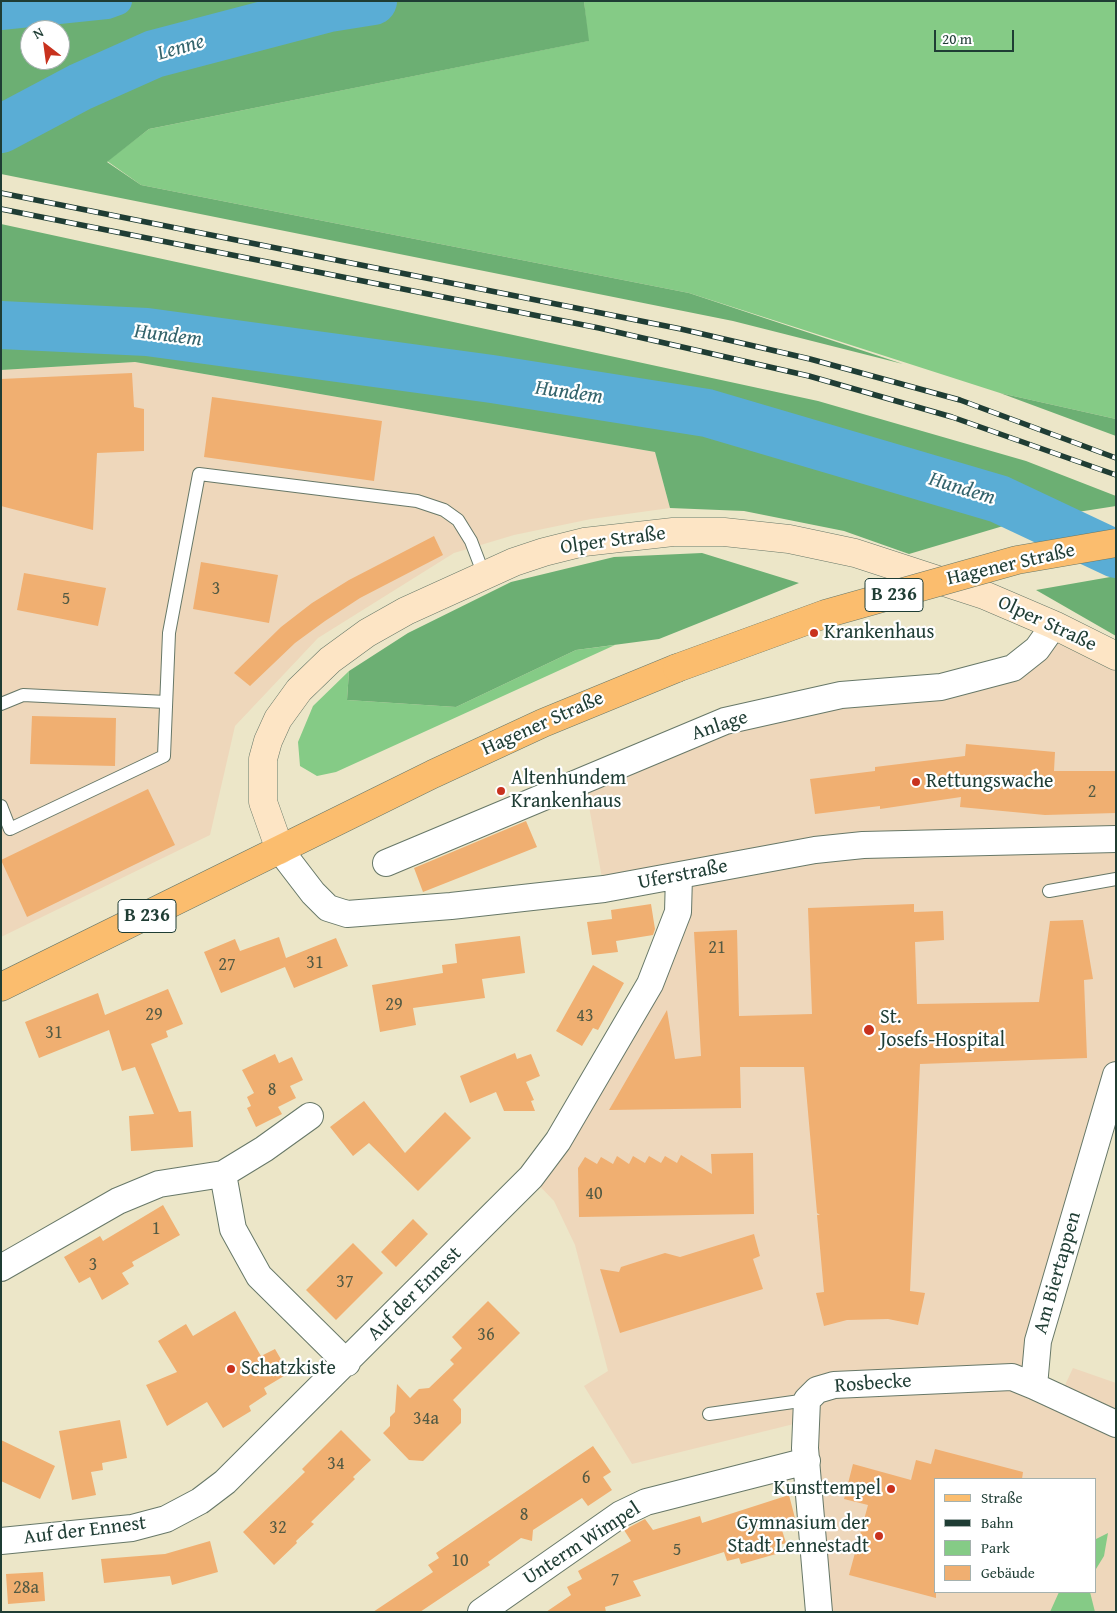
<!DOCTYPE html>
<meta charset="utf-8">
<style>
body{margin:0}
#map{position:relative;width:1117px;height:1613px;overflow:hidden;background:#ece6c8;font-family:"Gentium Book Plus",serif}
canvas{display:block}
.frame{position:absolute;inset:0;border:2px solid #1f3d34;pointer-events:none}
.legend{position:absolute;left:934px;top:1478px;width:162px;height:115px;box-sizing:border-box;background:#fff;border:1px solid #a5b1ae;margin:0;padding:6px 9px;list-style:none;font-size:15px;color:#1f3d34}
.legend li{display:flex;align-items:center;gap:10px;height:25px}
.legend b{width:25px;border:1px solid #a5b1ae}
.north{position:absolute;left:20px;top:20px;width:50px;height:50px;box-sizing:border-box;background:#fff;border:1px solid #a5b1ae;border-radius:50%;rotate:330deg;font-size:14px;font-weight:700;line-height:20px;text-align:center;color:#1f3d34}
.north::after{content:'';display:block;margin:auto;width:18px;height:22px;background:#c8321e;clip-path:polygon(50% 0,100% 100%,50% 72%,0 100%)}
.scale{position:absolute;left:934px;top:30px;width:80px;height:22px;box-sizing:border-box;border:2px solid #1f3d34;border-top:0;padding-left:6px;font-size:15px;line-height:18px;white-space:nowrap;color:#1f3d34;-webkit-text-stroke:4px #fff;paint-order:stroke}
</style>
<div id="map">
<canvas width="1117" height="1613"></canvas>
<div class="frame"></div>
<ul class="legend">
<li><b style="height:6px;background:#fbbd6e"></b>Straße</li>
<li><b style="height:6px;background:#1f3d34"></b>Bahn</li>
<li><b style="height:14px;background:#85cb86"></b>Park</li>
<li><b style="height:14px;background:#f0af71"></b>Gebäude</li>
</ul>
<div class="north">N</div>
<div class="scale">20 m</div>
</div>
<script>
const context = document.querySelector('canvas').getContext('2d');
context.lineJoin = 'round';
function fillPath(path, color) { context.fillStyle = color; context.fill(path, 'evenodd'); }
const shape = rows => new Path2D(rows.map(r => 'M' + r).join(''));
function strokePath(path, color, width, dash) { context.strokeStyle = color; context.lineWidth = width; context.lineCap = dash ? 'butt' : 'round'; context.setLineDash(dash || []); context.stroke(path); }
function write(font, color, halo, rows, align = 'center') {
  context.font = font + ' "Gentium Book Plus",serif'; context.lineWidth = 4.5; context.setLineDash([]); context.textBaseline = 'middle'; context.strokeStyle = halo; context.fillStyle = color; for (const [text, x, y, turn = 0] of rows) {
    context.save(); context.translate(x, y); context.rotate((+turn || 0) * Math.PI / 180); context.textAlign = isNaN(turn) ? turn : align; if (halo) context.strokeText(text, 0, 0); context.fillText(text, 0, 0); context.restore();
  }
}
fillPath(shape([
 [135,362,655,452,670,508,591,519,514,535,454,553,318,638,235,726,210,835,1,937,1,370],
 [1054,625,1116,656,1116,1075,1034,1386,1059,1398,1073,1368,1116,1383,1116,1612,830,1612,806,1421,632,1464,584,1386,608,1371,575,1245,554,1201,531,1177,650,984,679,877,604,889,584,779,725,721,1013,668],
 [936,1479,1096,1479,1096,1592,936,1592]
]), '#eed7bb');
fillPath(shape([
 [584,1,1116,1,1116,419,1000,393,689,293,141,185,107,161,149,129,588,41],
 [615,645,336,772,317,776,300,766,298,742,313,706,349,671,347,700,456,707,576,650],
 [1108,1533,1104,1556,1096,1569,1096,1539],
 [1059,1592,1090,1592,1095,1612,1050,1612]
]), '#85cb86');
fillPath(shape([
 [1,1,584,1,589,41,149,129,107,162,141,185,689,293,903,364,733,321,1,174],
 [30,30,60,30,60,60,30,60],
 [1,224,818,401,1026,461,1116,496,1116,506,1020,521,909,554,844,531,744,511,670,508,655,452,135,362,1,370],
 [1000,393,1116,419,1116,436],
 [702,553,799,583,659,639,576,650,456,707,347,700,349,671,408,633,511,582,614,557],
 [1116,576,1116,636,1036,590]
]), '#6caf73');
strokePath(shape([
 [1,16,107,5,118,1]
]), '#5aadd5', 28);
strokePath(shape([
 [1,129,80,87,154,54,329,8,373,1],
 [1,325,147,332,492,379,707,413,999,499,1116,554]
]), '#5aadd5', 48);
fillPath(shape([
 [132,373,134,407,144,409,144,451,97,453,93,530,1,506,1,379],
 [212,397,382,421,374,481,204,457],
 [434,536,443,555,360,598,325,621,295,643,250,686,234,673,281,627,312,603,349,580],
 [201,562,278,575,269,623,193,609],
 [24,573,106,588,98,626,17,610],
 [32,716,116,718,115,766,30,764],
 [966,744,1055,752,1054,771,1116,771,1116,813,1045,815,960,807,961,797,880,809,880,806,815,814,810,779,875,771,875,767,965,756],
 [148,789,175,845,27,917,1,860],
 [526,821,537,847,423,892,414,868],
 [651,904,655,929,653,935,616,941,618,952,592,955,587,922,612,919,611,910],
 [914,904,914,912,943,911,944,940,915,942,917,1004,1039,1002,1050,921,1083,920,1093,979,1084,980,1087,1058,920,1064,910,1291,925,1293,918,1325,888,1319,847,1320,824,1326,816,1293,824,1292,817,1215,820,1215,817,1213,804,1067,740,1067,741,1108,609,1110,667,1010,675,1059,701,1056,694,932,737,930,739,1016,812,1014,808,908],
 [520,936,525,973,482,979,485,998,413,1008,416,1025,380,1032,372,985,443,973,442,965,457,963,455,944],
 [279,937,286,958,336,938,348,966,294,988,285,967,221,993,204,952,235,939,240,951],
 [593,965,624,983,598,1030,593,1028,582,1046,556,1031],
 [168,989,183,1024,166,1031,168,1037,151,1044,179,1112,191,1111,193,1147,131,1151,129,1116,154,1114,135,1067,122,1071,109,1030,39,1058,25,1022,98,993,105,1015],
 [515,1053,517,1059,531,1054,540,1076,526,1082,534,1100,531,1101,535,1111,504,1111,496,1092,470,1103,460,1076],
 [275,1054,279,1063,292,1057,303,1080,290,1086,296,1098,278,1107,282,1114,256,1127,247,1108,251,1106,247,1097,254,1093,242,1070],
 [364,1101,405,1153,445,1112,471,1138,418,1191,369,1143,353,1156,330,1127],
 [753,1153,754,1214,579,1217,578,1168,585,1157,597,1164,601,1157,613,1164,617,1156,629,1164,633,1156,645,1163,649,1156,661,1163,665,1156,677,1163,681,1155,712,1174,711,1154],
 [163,1205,180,1235,132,1262,134,1266,122,1273,129,1284,102,1300,90,1277,79,1283,64,1257,100,1236,103,1241],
 [413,1219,428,1234,396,1267,381,1252],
 [754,1234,760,1256,753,1259,763,1289,620,1333,600,1269,619,1272,621,1267,665,1253,680,1257],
 [353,1243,383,1273,336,1320,306,1290],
 [488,1301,520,1333,453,1400,461,1409,461,1423,423,1461,409,1460,383,1433,390,1426,390,1417,395,1412,397,1384,410,1398,419,1389,429,1388,454,1364,450,1360,462,1348,452,1337],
 [235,1311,261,1356,275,1349,289,1373,264,1388,267,1394,249,1406,251,1411,223,1428,207,1402,167,1426,146,1385,177,1372,158,1341,186,1324,193,1336],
 [120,1420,127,1458,102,1463,103,1470,91,1472,96,1495,72,1500,59,1431],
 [341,1430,371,1460,353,1477,355,1479,311,1522,314,1524,296,1541,297,1543,274,1565,243,1532,305,1472,302,1469],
 [1,1440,55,1466,40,1499,1,1481],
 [593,1446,611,1472,603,1477,612,1490,588,1506,582,1498,533,1530,532,1541,521,1538,488,1562,490,1565,420,1612,373,1612,433,1572,428,1565,439,1558,436,1553],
 [935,1449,1023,1472,1022,1479,936,1479,936,1598,849,1575,868,1505,844,1499,853,1464,911,1480,916,1460,931,1464],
 [789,1495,796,1522,781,1527,786,1543,774,1547,776,1554,741,1564,739,1558,727,1561,724,1552,633,1581,641,1596,605,1607,606,1612,546,1612,571,1595,567,1587,582,1579,578,1571,631,1541,624,1530,645,1519,653,1530,700,1516,702,1523],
 [210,1541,218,1572,172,1585,170,1576,104,1583,101,1559,165,1554],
 [43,1572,45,1601,8,1604,6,1574]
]), '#f0af71');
const service = shape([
 [1,704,23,695,166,702],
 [1,806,10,829,164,756,169,633,199,474,417,501,444,510,458,520,471,541,484,575],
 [1049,891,1116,879],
 [709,1414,807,1400]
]);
const minor = shape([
 [280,850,313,893,328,908,347,914,451,906,604,889,815,850,863,845,1116,839],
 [386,863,725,721,841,695,941,687,1013,668,1037,649,1054,625],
 [1116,1075,1038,1341,1034,1386,1116,1424],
 [223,1174,233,1229,259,1276,347,1363],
 [1,1268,118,1201,159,1184,223,1174,264,1149,310,1116],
 [1,1541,132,1528,166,1519,200,1501,225,1482,531,1177,558,1141,650,984,678,912,679,876],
 [481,1612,621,1514,646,1502,807,1461],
 [819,1612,805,1448,807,1400,817,1390,834,1385,1012,1377,1034,1386]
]);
const secondary = shape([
 [280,850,263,802,263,759,268,741,278,719,299,690,330,660,367,633,406,611,514,562,544,552,584,542,673,532,724,532,789,539,855,553,984,595,1054,625,1116,656]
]);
const primary = shape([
 [1,987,433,774,543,723,677,668]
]);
strokePath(service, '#677868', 14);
strokePath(minor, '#677868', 28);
strokePath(secondary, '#677868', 29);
strokePath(primary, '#677868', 29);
strokePath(service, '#fff', 12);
strokePath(minor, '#fff', 26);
strokePath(secondary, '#fde5c5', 28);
strokePath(primary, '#fbbd6e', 28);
const rail = shape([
 [1,193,681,329,810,359,960,400,1116,458],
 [1,209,599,328,809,376,952,417,1116,475]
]);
strokePath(rail, '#1f3d34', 5.5);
strokePath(rail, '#fff', 4, [11]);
const primaryBridge = shape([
 [677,668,825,614,1017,560,1116,543]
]);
strokePath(primaryBridge, '#677868', 29, []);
strokePath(primaryBridge, '#fbbd6e', 28);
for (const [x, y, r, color] of [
 [814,633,5,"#c8321e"],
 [916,782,5,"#c8321e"],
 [501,791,5,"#c8321e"],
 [869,1030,6,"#c8321e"],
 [231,1369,5,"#c8321e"],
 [891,1489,5,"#c8321e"],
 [879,1536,5,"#c8321e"]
]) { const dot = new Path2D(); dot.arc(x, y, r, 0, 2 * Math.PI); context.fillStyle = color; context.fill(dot); strokePath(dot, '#fff', 2); }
write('18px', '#535a43', null, [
 ["3",216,589],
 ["5",66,599],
 ["2",1092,792],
 ["21",717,948],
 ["31",315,963],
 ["27",227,965],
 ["29",394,1005],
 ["29",154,1015],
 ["43",585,1016],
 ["31",54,1033],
 ["8",272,1090],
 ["40",594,1194],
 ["1",156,1229],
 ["3",93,1265],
 ["37",345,1282],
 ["36",486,1335],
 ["34a",426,1419],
 ["34",336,1464],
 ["6",586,1478],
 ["8",524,1515],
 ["32",278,1528],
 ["5",677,1550],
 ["10",460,1561],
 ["7",615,1580],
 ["28a",26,1588]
]);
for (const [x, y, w] of [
 [894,595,58],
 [147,916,58]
]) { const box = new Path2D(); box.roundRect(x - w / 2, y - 16.5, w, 33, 4); context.fillStyle = '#fff'; context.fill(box); strokePath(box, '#1f3d34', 1); }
write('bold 19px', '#1f3d34', null, [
 ["B 236",894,595],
 ["B 236",147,916]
]);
write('20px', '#1f3d34', '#fff', [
 ["Olper Straße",613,541,-8],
 ["Hagener Straße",1011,565,-13],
 ["Olper Straße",1047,624,25],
 ["Hagener Straße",543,724,-24],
 ["Anlage",720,726,-18],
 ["Uferstraße",683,875,-11],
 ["Am Biertappen",1058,1273,-74],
 ["Auf der Ennest",415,1294,-45],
 ["Rosbecke",873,1384,-4],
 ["Auf der Ennest",85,1531,-7],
 ["Unterm Wimpel",582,1544,-33]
]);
write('20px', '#1f3d34', '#fff', [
 ["Krankenhaus",824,633],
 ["Altenhundem",511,779],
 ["Krankenhaus",511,802],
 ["Rettungswache",926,782],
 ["St.",880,1018],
 ["Josefs-Hospital",880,1041],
 ["Schatzkiste",241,1369],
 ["Kunsttempel",881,1489,"right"],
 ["Gymnasium der",869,1524,"right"],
 ["Stadt Lennestadt",869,1547,"right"]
], 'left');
write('italic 21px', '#34646c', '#fff', [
 ["Lenne",181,48,-16],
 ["Hundem",168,336,7],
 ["Hundem",569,393,8],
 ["Hundem",962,489,17]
]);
</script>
